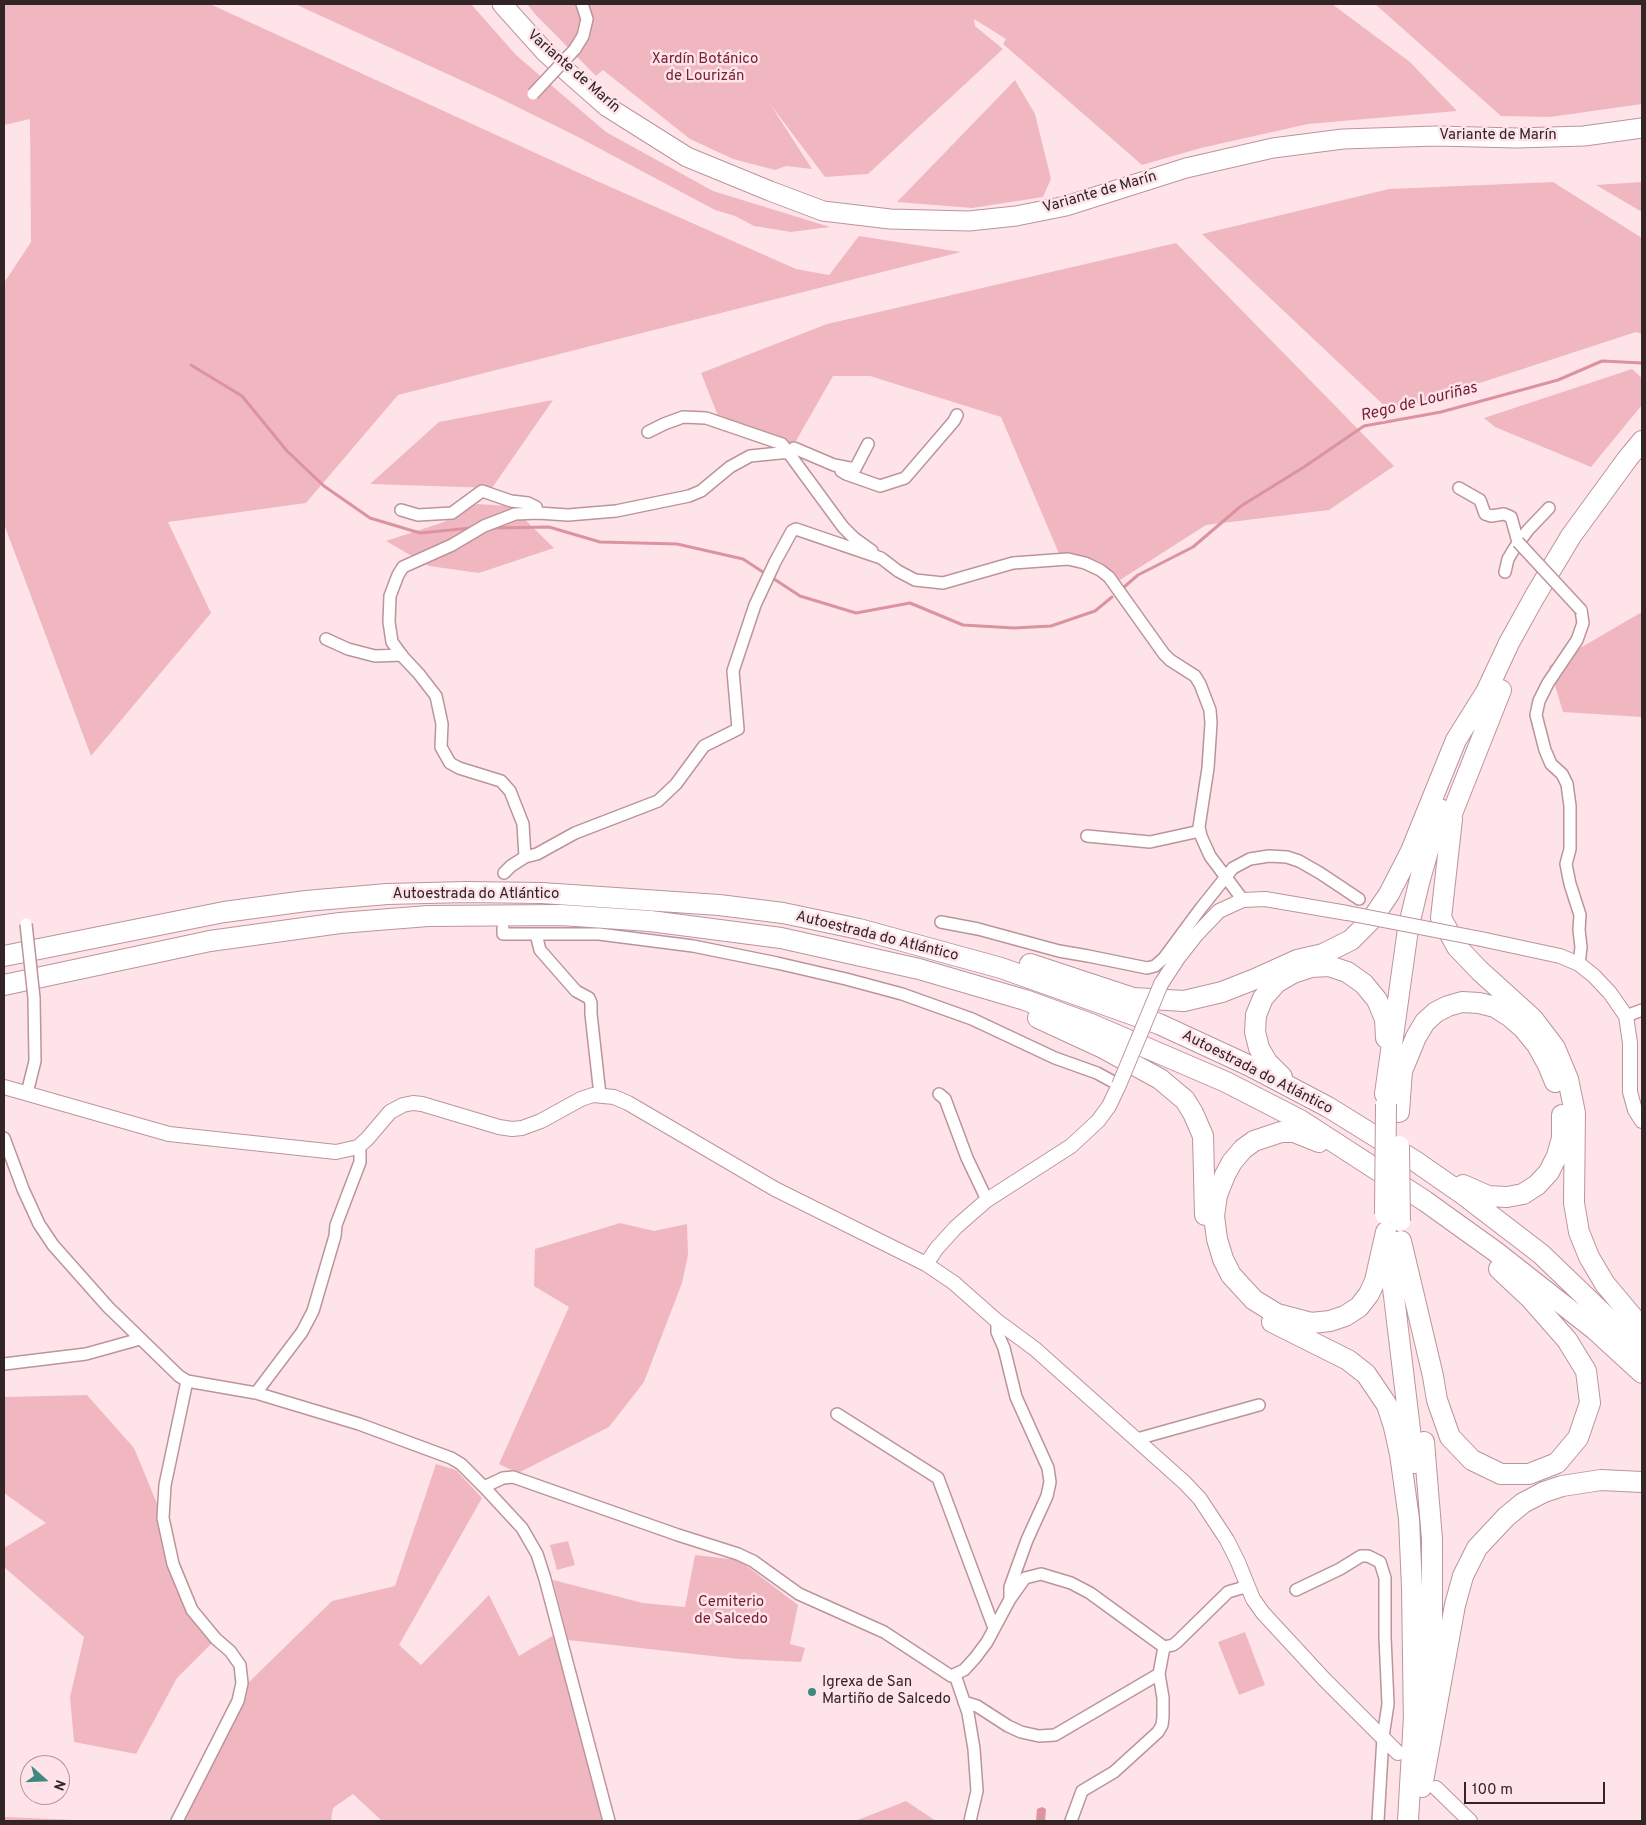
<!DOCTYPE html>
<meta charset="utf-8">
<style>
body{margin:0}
#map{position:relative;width:1646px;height:1825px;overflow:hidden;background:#fee4e8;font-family:Overpass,sans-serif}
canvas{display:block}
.frame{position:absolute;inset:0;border:5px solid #332426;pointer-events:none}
.north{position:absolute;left:20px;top:1755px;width:50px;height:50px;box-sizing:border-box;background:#fee4e8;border:1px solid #ad979a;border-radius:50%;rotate:110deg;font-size:14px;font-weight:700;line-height:20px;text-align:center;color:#332426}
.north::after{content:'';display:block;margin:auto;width:18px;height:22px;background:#408783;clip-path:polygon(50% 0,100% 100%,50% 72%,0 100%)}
.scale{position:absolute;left:1464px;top:1782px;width:141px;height:22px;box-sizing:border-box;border:2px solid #332426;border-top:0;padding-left:6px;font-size:15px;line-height:18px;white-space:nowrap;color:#332426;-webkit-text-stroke:4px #fee4e8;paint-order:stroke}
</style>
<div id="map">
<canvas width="1646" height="1825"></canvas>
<div class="frame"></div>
<div class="north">N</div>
<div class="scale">100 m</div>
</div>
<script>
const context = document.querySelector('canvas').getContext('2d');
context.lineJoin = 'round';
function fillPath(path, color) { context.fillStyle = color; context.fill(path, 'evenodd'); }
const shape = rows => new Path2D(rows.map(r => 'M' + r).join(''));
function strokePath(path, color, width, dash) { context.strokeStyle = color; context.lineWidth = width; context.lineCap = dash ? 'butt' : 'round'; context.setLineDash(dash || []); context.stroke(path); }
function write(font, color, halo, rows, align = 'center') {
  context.font = font + ' Overpass,sans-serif'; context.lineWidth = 5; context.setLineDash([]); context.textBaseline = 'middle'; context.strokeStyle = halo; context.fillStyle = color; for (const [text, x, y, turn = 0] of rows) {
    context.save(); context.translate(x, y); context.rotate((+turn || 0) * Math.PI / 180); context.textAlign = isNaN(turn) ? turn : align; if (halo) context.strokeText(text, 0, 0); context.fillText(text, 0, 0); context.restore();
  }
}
fillPath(shape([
 [4,4,210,4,588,177,796,269,829,275,859,236,961,252,398,395,306,503,168,522,211,613,91,756,4,524,4,283,31,242,30,119,4,125],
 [295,4,471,4,516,55,606,132,713,191,830,227,791,232,754,226,735,216,715,210,576,136,493,95],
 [527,4,1332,4,1410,62,1457,111,1308,124,1201,148,1142,165,1003,44,1006,39,974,19,975,26,1003,49,868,174,825,177,770,104,812,169,786,166,775,170,733,159,690,139,603,70,596,76,535,14],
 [1375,4,1642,4,1642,104,1550,117,1501,116],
 [1015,80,1035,114,1051,179,1043,197,972,208,897,202],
 [1553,182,1642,238,1642,334,1636,332,1391,412,1202,234,1389,189],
 [1642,182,1642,212,1596,185],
 [1176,243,1394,466,1329,510,1206,525,1120,580,1098,561,1060,556,1001,417,870,376,833,376,793,446,718,416,701,373,827,324],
 [1632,369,1642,378,1642,405,1591,467,1495,427,1484,418],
 [553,400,492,488,370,484,439,422],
 [477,504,511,506,554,548,479,573,429,566,386,541,444,522],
 [1642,612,1642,717,1563,712,1549,666],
 [620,1223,654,1231,687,1224,688,1255,682,1283,644,1382,609,1427,518,1473,499,1464,569,1307,534,1286,535,1249],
 [87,1395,134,1448,163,1518,192,1609,216,1639,177,1678,136,1754,74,1742,70,1697,84,1637,4,1567,4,1548,46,1523,4,1493,4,1397],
 [436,1464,456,1470,482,1498,399,1645,421,1665,489,1595,519,1656,559,1632,605,1821,382,1821,353,1794,333,1808,331,1821,182,1821,213,1750,249,1682,332,1601,395,1586],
 [568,1541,575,1565,557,1570,550,1545],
 [695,1555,739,1560,798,1605,790,1644,805,1648,801,1662,739,1659,568,1640,553,1580,643,1603,685,1607],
 [1245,1632,1265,1685,1239,1695,1218,1642],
 [906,1801,936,1821,855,1821],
 [4,1817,75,1820,75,1821,4,1821]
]), '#f1b7c1');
fillPath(shape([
 [1042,1807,1046,1809,1045,1821,1036,1821,1037,1809]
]), '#db93a0');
strokePath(shape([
 [191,365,242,396,287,451,324,486,370,518,420,533,471,528],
 [494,528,549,527,600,542,677,544,743,559,766,574],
 [771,577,800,596,856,613,910,603,963,625,1014,628,1051,626,1095,611,1112,597],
 [1124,587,1138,575,1193,547,1241,506,1304,467,1364,426,1441,412,1558,380,1602,361,1642,363]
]), '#db93a0', 3);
const minor = shape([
 [575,49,583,36,587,19,582,4],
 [648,432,664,424,683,417,706,418,782,444,843,527,854,538,872,551],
 [841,471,846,474,880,486,905,478,954,421,957,415],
 [1459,488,1480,500,1485,514,1491,516,1504,514,1511,517,1518,542],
 [401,510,418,515,452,513,482,491,511,501,528,503,536,507,538,513],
 [1505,572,1508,559,1514,549,1528,530,1549,508],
 [326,639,348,649,375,656,402,655],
 [1087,836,1150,842,1200,831],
 [525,857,537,854,575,833,658,801,676,784,704,746,738,729,733,671,755,605,775,562,792,531,796,529,881,558,898,571,915,580,943,583,1013,563,1068,559,1085,563,1100,570,1109,577,1164,654,1170,660,1195,676,1200,684,1210,710,1211,723,1208,768,1199,827,1201,836,1210,856,1243,900],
 [504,873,511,866,525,857,523,824,510,791,501,781,459,768,450,763,441,747,442,724,436,696,419,674,403,657,392,642,389,622,390,596,398,575,403,567,452,545,484,526,515,514,538,513,568,515,616,511,689,496,701,491,730,467,750,456,790,452,794,448,834,465,855,469,868,444],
 [941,922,978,929,1059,951,1088,956,1147,968,1155,966,1164,958,1201,908,1233,868,1250,859,1269,856,1287,857,1299,861,1320,873,1359,899],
 [503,928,503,934,599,934,693,946,777,963,846,979,902,994,972,1019,1055,1058,1097,1073,1119,1085],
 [536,934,540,950,576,991,589,998,591,1003,591,1014,600,1095],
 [1579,964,1581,947,1579,930,1580,915,1570,884,1566,864,1570,849,1570,806,1567,784,1562,774,1551,764,1545,750,1536,715,1539,701,1548,683,1577,640,1583,623,1581,610],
 [1626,1016,1642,1010],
 [27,1093,35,1061,34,998],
 [939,1094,945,1099,967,1158,987,1200],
 [4,1138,23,1189,39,1224,53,1245,108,1307,179,1376,187,1381,256,1393,359,1424,451,1458,461,1464,484,1487,503,1478,513,1477,678,1535,738,1554,753,1561,799,1594,884,1632,951,1676,964,1670,975,1658,987,1642,1010,1599,1025,1578,1041,1574,1071,1583,1090,1593,1164,1647,1173,1645,1177,1642,1228,1592,1248,1586],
 [997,1321,997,1332,1004,1348,1016,1397,1048,1468,1050,1482,1047,1496,1027,1540,1010,1587,1010,1597],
 [4,1364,86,1354,140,1339],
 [256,1393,302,1332,313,1311,335,1236,336,1225,360,1162,360,1152,358,1147],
 [837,1414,938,1478,994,1628],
 [1137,1439,1259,1405],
 [484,1487,522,1528,537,1554,545,1579,609,1821],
 [1296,1590,1340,1569,1361,1556,1368,1556,1380,1562,1385,1578,1385,1637,1388,1704,1383,1737,1378,1821],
 [955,1675,968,1713,974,1749,977,1791,970,1821],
 [964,1702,977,1706,1008,1726,1021,1732,1039,1736,1055,1735,1159,1674],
 [177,1821,238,1701,242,1683,240,1665,230,1651,216,1639,192,1610,173,1564,163,1518,165,1485,187,1381],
 [1071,1821,1082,1791,1114,1772,1158,1732,1162,1725,1163,1717,1163,1698,1159,1674,1164,1647]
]);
const tertiary = shape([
 [1481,939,1560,956,1579,964,1594,976,1610,993,1626,1016,1630,1043,1630,1092,1635,1110,1642,1121],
 [1161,984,1178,958,1196,935,1219,911,1243,900,1265,899,1347,913],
 [4,1087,169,1134,336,1152,358,1147,367,1139,390,1112,403,1105,413,1103,422,1104,499,1127,512,1129,522,1128,541,1121,581,1099,593,1095,614,1097,628,1103,775,1189,926,1264,954,1283,997,1321,1035,1349,1185,1483,1200,1499,1227,1540,1238,1562,1253,1599,1263,1613,1324,1679,1398,1753],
 [926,1264,937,1248,956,1227,987,1200,1071,1146,1098,1121,1109,1106,1119,1085],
 [1436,1788,1470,1821]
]);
const trunk = shape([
 [502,4,546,53,606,106,687,157,770,191,823,211,890,219,969,221,1016,216,1066,206,1186,168,1273,148,1343,139,1436,136,1517,138,1584,136,1642,128]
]);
const motorway = shape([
 [1481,703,1509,643,1535,596,1571,536,1628,458,1642,441],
 [1452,819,1441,918,1457,947,1480,971,1533,1019,1555,1048,1568,1079,1575,1113,1574,1203,1579,1232,1589,1257,1605,1284,1642,1328],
 [1446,833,1453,811,1501,690],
 [4,956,224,912,306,901,387,894,466,892,542,893,719,905,783,913,859,929,1001,968,1159,1024,1250,1066,1328,1107,1415,1161,1464,1195,1541,1254,1642,1351],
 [1030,964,1133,998,1184,1001,1222,992,1255,979,1297,960,1323,954,1351,940,1372,919,1389,894,1411,851,1456,740,1486,692],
 [4,985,210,941,340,923,428,916,561,915,650,921,781,938,919,969,1025,1000,1091,1024,1226,1082,1300,1120,1425,1201,1496,1252,1594,1329,1642,1373],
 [1038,1018,1103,1048,1160,1079,1185,1100,1193,1113,1203,1136,1205,1215],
 [1402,1071,1416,1037,1425,1022,1436,1012,1448,1006,1462,1002,1479,1003,1495,1007,1509,1016,1523,1028,1537,1045,1548,1065,1555,1082],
 [1282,1077,1267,1062,1259,1048,1255,1032,1256,1015,1263,998,1276,983,1293,973,1311,967,1329,966,1347,972,1364,984,1377,1000,1385,1019,1386,1038],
 [1385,1094,1408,929,1420,879,1440,809],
 [1399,1112,1403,1057],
 [1319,1142,1294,1132,1281,1132,1254,1141,1243,1149,1232,1162,1225,1175,1217,1195,1214,1216,1217,1239,1223,1259,1231,1275,1254,1300,1277,1314,1311,1323,1330,1321,1345,1316,1359,1307,1369,1294,1375,1281,1386,1232],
 [1463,1185,1488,1196,1507,1197,1523,1194,1537,1185,1549,1172,1557,1156,1562,1138,1562,1115],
 [1401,1241,1433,1376,1437,1400,1450,1437,1472,1460,1501,1474,1529,1474,1557,1463,1578,1438,1590,1403,1586,1371,1567,1340,1530,1298,1499,1269],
 [1388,1246,1414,1463],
 [1272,1322,1348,1360,1366,1374,1387,1405,1394,1427,1400,1454,1409,1519,1412,1588,1414,1728],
 [1424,1442,1432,1539,1432,1629,1426,1730],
 [1422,1787,1455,1605,1463,1576,1477,1548,1506,1517,1523,1503,1544,1492,1562,1486,1601,1480,1642,1482],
 [1408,1821,1414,1716]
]);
strokePath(minor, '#bc949b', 14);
strokePath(tertiary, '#bc949b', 16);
strokePath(trunk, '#bc949b', 21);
strokePath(motorway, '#bc949b', 22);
strokePath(minor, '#fff', 11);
strokePath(tertiary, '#fff', 14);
strokePath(trunk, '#fff', 19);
strokePath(motorway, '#fff', 20);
const minorBridge = shape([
 [533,94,575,49],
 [1518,542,1581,610],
 [26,924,34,998]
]);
const tertiaryBridge = shape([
 [1347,913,1481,939],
 [1119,1085,1161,984]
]);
const motorwayBridge = shape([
 [1399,1146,1400,1221],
 [1385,1214,1386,1104]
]);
strokePath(minorBridge, '#bc949b', 14, []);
strokePath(tertiaryBridge, '#bc949b', 16, []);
strokePath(motorwayBridge, '#bc949b', 22, []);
strokePath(minorBridge, '#fff', 11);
strokePath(tertiaryBridge, '#fff', 14);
strokePath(motorwayBridge, '#fff', 20);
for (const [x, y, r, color] of [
 [812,1692,5,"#408783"]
]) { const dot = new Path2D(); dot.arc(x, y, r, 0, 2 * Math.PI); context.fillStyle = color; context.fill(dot); strokePath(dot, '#fee4e8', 2); }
write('15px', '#752039', '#fee4e8', [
 ["Xardín Botánico",705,60],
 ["de Lourizán",705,77],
 ["Cemiterio",731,1603],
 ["de Salcedo",731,1620]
]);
write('15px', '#332426', '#fee4e8', [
 ["Variante de Marín",573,72,41],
 ["Variante de Marín",1498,136],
 ["Variante de Marín",1100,193,-16],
 ["Autoestrada do Atlántico",476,895],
 ["Autoestrada do Atlántico",877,937,14],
 ["Autoestrada do Atlántico",1257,1073,27]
]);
write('15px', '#332426', '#fee4e8', [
 ["Igrexa de San",822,1683],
 ["Martiño de Salcedo",822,1700]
], 'left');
write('italic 16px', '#711d36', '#fee4e8', [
 ["Rego de Louriñas",1419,403,-14]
]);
</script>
